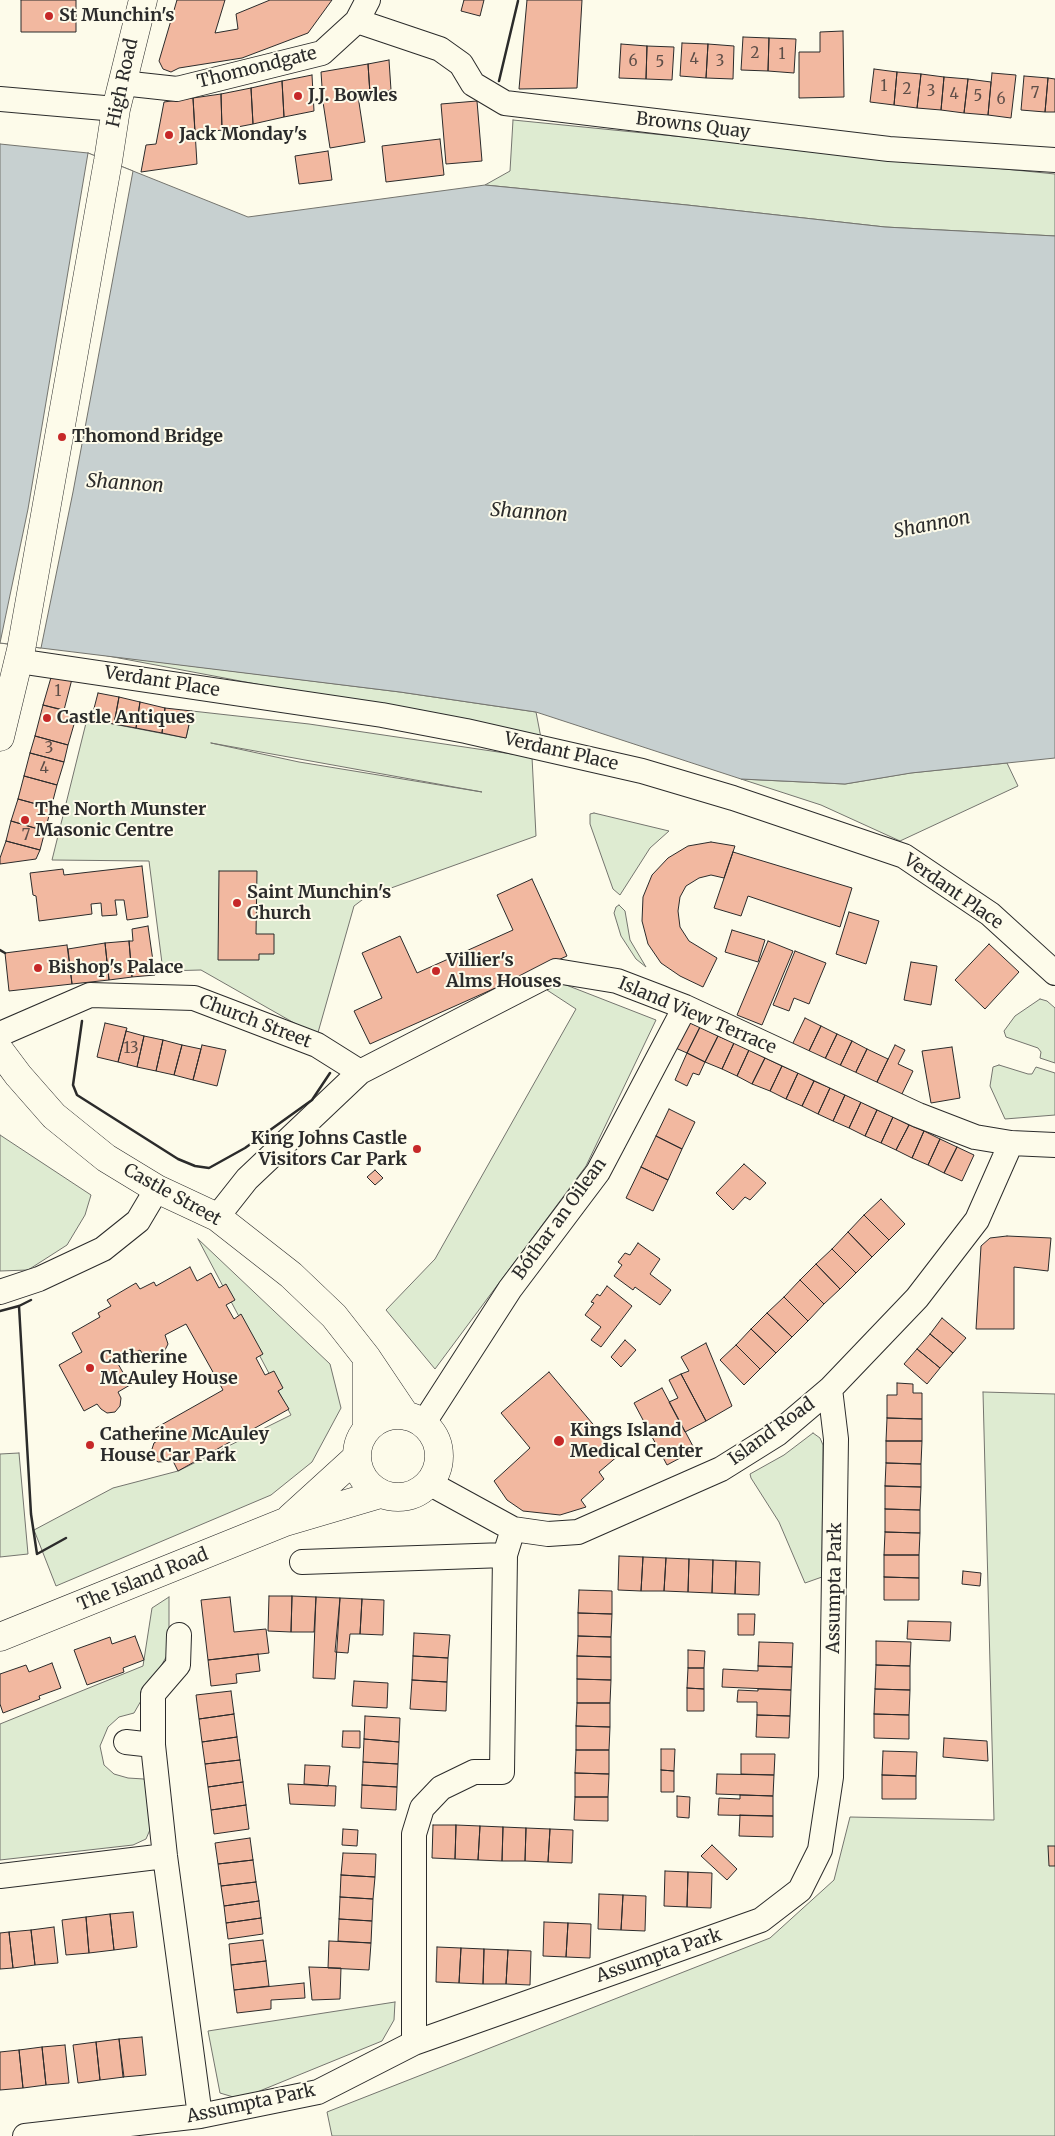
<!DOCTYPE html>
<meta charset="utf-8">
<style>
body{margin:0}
canvas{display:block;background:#fdfbea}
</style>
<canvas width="1055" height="2136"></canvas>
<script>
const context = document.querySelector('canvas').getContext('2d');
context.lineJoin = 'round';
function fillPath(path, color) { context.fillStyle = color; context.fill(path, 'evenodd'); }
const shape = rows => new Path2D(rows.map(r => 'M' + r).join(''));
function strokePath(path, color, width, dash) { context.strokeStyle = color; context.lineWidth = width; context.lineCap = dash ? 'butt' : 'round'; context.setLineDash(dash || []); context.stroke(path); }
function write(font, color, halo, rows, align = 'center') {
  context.font = font + ' Merriweather,serif'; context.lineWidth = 4; context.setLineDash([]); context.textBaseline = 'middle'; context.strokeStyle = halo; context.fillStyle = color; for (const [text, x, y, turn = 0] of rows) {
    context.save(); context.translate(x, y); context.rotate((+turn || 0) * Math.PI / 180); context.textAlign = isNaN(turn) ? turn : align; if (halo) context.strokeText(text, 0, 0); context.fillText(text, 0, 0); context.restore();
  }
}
const green = shape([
 [513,120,1055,174,1055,236,885,227,687,205,485,185,510,171,513,120],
 [103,655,400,692,536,712,541,738,103,655],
 [192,711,309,724,532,757,536,836,366,897,354,906,317,1036,201,970,163,971,149,861,52,860,87,719,186,738,192,711],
 [211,743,482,792,299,762,211,743],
 [1007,763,1018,786,900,841,821,805,741,779,845,784,910,773,1007,763],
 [594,813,669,831,650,848,620,895,613,889,590,824,590,814,594,813],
 [619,905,625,911,630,940,646,967,636,959,621,936,614,913,616,907,619,905],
 [561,983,656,1020,586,1166,435,1369,386,1310,435,1259,576,1009,547,990,561,983],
 [1040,999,1047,1001,1055,1008,1055,1063,1040,1058,1041,1052,1038,1048,1006,1037,1004,1031,1015,1016,1040,999],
 [999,1065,1028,1074,1032,1074,1036,1067,1055,1073,1055,1115,1005,1119,990,1086,993,1067,999,1065],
 [0,1135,91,1195,85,1215,67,1245,28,1270,0,1271,0,1135],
 [198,1239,330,1364,341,1408,312,1462,271,1495,56,1586,34,1530,113,1488,178,1471,291,1415,198,1239],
 [983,1392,1055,1394,1055,2136,332,2136,327,2112,770,1938,834,1880,850,1817,994,1820,983,1392],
 [813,1433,820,1438,823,1445,822,1577,805,1583,779,1522,751,1478,750,1474,784,1455,813,1433],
 [19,1453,28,1554,0,1557,0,1454,19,1453],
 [169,1597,169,1652,134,1713,119,1717,108,1727,100,1746,104,1765,114,1774,128,1778,144,1779,147,1786,152,1825,146,1839,133,1845,0,1860,0,1724,143,1666,152,1608,169,1597],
 [395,2002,394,2020,382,2041,240,2099,220,2093,208,2031,395,2002]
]);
fillPath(green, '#deebd1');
strokePath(green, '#74746e', 1);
const water = shape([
 [0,144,88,153,248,217,485,185,687,205,885,227,1055,236,1055,758,911,773,845,784,741,779,536,712,400,692,0,643,0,144]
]);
fillPath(water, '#c7d0d0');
strokePath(water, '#74746e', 1);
const pier = shape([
 [88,153,133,171,73,492,41,648,0,643,28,509,88,153]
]);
fillPath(pier, '#fdfbea');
strokePath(pier, '#74746e', 1);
const building = shape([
 [21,0,76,0,76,32,21,32,21,0],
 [177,0,225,0,215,33,238,29,236,14,270,0,332,0,308,33,242,58,179,68,171,72,163,69,159,61,177,0],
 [464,0,484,0,480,16,461,11,464,0],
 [527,0,582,0,577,88,519,89,527,0],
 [843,31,844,97,799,98,799,52,820,52,820,32,843,31],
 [743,37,769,38,768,71,741,70,743,37],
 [769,38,796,39,794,73,768,71,769,38],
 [682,43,708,44,706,78,680,76,682,43],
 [621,44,647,46,646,79,619,78,621,44],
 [708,44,734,46,733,79,706,78,708,44],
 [647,46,674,47,672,80,646,79,647,46],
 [389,60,391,90,370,94,368,64,389,60],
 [368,64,370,94,358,96,365,142,330,148,323,102,321,72,368,64],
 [874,69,897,72,894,105,870,102,874,69],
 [897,72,921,74,917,108,894,105,897,72],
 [992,73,1016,75,1011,118,988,115,992,73],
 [921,74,944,77,941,110,917,108,921,74],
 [312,75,314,111,284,117,282,81,312,75],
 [1024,76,1048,78,1045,112,1021,110,1024,76],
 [944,77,968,79,964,113,941,110,944,77],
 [1048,78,1055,79,1055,112,1045,112,1048,78],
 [968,79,991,82,988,115,964,113,968,79],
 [282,81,284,117,253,124,251,88,282,81],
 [251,88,253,124,222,130,221,94,251,88],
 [221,94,222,130,195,134,193,98,221,94],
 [193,98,197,164,141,172,146,145,156,144,164,102,193,98],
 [477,101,482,161,446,164,441,104,477,101],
 [440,139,444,175,386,182,382,146,440,139],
 [328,151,332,180,299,184,295,156,328,151],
 [52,674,72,679,64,710,43,705,52,674],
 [98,693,119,697,114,724,91,720,98,693],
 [119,697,140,702,136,728,114,724,119,697],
 [140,702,165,708,162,733,136,728,140,702],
 [43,705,77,714,68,745,35,736,43,705],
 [165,708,192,711,186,738,162,733,165,708],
 [35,736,68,745,64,762,30,753,35,736],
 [30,753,64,762,57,785,24,776,30,753],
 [24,776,57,785,51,808,18,799,24,776],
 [18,799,51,808,45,831,11,821,18,799],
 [11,821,45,831,40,850,6,841,11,821],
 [6,841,40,850,36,859,0,864,0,858,6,841],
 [711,842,735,846,724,878,711,875,699,878,686,886,680,897,678,911,680,927,689,941,717,958,703,987,680,976,661,963,648,944,642,921,643,897,652,875,668,858,688,846,711,842],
 [733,852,852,888,840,927,748,896,741,916,714,908,733,852],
 [142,866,148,917,127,920,124,900,115,900,117,915,102,916,101,903,91,904,92,914,39,921,36,896,33,895,30,873,63,869,64,875,142,866],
 [219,871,257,871,256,934,274,934,274,954,259,954,259,960,218,960,219,871],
 [532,879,567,956,370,1044,354,1011,382,998,362,953,400,936,417,973,513,930,497,895,532,879],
 [849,912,879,921,866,964,836,954,849,912],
 [148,926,155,975,132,977,129,941,133,941,132,929,148,926],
 [732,930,765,940,758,962,725,952,732,930],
 [129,941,132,977,109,980,105,943,129,941],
 [768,941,793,951,762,1025,737,1015,768,941],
 [105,943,109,980,72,984,68,949,105,943],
 [989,944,1019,972,985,1009,955,980,989,944],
 [67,945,72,984,9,991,5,953,67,945],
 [795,951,826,963,809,1004,794,998,789,1011,773,1005,795,951],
 [911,962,937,966,931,1005,904,1000,911,962],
 [805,1018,821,1026,808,1053,792,1045,805,1018],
 [683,1020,700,1027,687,1053,671,1046,683,1020],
 [105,1023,127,1028,118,1062,97,1057,105,1023],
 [821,1026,837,1034,824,1061,808,1053,821,1026],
 [700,1027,718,1036,705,1062,687,1053,700,1027],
 [126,1031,144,1036,137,1067,118,1062,126,1031],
 [837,1034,852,1041,839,1068,824,1061,837,1034],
 [144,1036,163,1040,156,1071,137,1067,144,1036],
 [718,1036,734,1043,722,1069,705,1062,718,1036],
 [163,1040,182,1045,174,1075,156,1071,163,1040],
 [852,1041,867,1049,854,1076,839,1068,852,1041],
 [734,1043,749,1050,737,1076,722,1069,734,1043],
 [182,1045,201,1049,193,1080,174,1075,182,1045],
 [202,1045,226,1050,217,1086,193,1080,202,1045],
 [895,1045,905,1050,898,1064,913,1071,900,1098,875,1086,895,1045],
 [952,1047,960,1098,931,1103,922,1051,952,1047],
 [867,1049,888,1059,875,1086,854,1076,867,1049],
 [749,1050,765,1058,752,1084,737,1076,749,1050],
 [687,1053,705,1062,699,1075,693,1073,687,1086,675,1080,687,1053],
 [765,1058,782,1066,770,1091,752,1084,765,1058],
 [782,1066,798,1073,786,1099,770,1091,782,1066],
 [798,1073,814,1081,802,1106,786,1099,798,1073],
 [814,1081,830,1088,818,1114,802,1106,814,1081],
 [830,1088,845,1095,833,1121,818,1114,830,1088],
 [845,1095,861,1102,849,1128,833,1121,845,1095],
 [861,1102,877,1110,865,1136,849,1128,861,1102],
 [669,1109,695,1122,682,1149,656,1136,669,1109],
 [877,1110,893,1117,881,1143,865,1136,877,1110],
 [893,1117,909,1125,896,1150,881,1143,893,1117],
 [909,1125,924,1131,912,1158,896,1150,909,1125],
 [924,1131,940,1139,928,1165,912,1158,924,1131],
 [656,1136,682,1149,668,1180,641,1167,656,1136],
 [940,1139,957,1147,944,1173,928,1165,940,1139],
 [957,1147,974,1155,962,1181,944,1173,957,1147],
 [744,1164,766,1183,750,1200,745,1197,733,1210,716,1193,744,1164],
 [641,1167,668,1180,653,1211,626,1198,641,1167],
 [375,1170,383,1178,375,1185,367,1177,375,1170],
 [881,1199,905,1224,889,1240,864,1215,881,1199],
 [864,1215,889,1240,872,1257,848,1232,864,1215],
 [848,1232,872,1257,856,1273,832,1249,848,1232],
 [1007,1236,1051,1238,1048,1271,1014,1267,1014,1329,976,1329,981,1246,990,1238,1007,1236],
 [638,1243,660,1259,650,1274,671,1290,660,1305,635,1287,633,1290,614,1276,622,1265,618,1262,625,1253,630,1255,638,1243],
 [832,1249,856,1273,840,1289,816,1264,832,1249],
 [816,1264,840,1289,824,1304,800,1280,816,1264],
 [190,1267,197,1281,211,1273,219,1288,226,1284,235,1300,226,1305,234,1319,241,1314,263,1354,256,1358,265,1375,274,1371,283,1388,278,1391,289,1409,178,1471,173,1461,158,1462,152,1457,152,1449,154,1443,160,1439,154,1429,223,1390,186,1324,165,1335,168,1344,164,1352,159,1357,152,1358,144,1356,140,1350,117,1362,130,1385,118,1392,121,1398,120,1406,115,1412,107,1413,101,1409,97,1404,84,1411,59,1365,82,1352,72,1333,100,1317,98,1313,111,1306,107,1300,136,1283,140,1289,154,1282,156,1286,190,1267],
 [800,1280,824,1304,808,1321,784,1297,800,1280],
 [607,1286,632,1306,601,1347,591,1340,601,1327,585,1315,594,1303,591,1302,597,1294,600,1296,607,1286],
 [784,1297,808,1321,792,1337,767,1313,784,1297],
 [767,1313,792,1337,776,1353,751,1329,767,1313],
 [942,1318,966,1338,953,1353,930,1334,942,1318],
 [751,1329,776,1353,760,1369,736,1345,751,1329],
 [930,1334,953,1353,940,1368,917,1349,930,1334],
 [625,1340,636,1350,621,1367,611,1357,625,1340],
 [706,1343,732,1406,706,1421,681,1374,689,1371,681,1357,706,1343],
 [736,1345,760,1369,744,1385,720,1360,736,1345],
 [917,1349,940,1368,927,1384,904,1364,917,1349],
 [549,1372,619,1455,599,1472,604,1479,581,1500,586,1507,560,1515,523,1511,507,1500,494,1481,530,1448,501,1413,549,1372],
 [681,1374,706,1421,685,1432,669,1402,678,1398,669,1380,681,1374],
 [897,1383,913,1384,913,1393,922,1393,922,1419,887,1418,887,1395,897,1395,897,1383],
 [662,1388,695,1450,667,1465,634,1403,662,1388],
 [887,1418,922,1419,922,1441,886,1441,887,1418],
 [886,1441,922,1441,921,1464,886,1463,886,1441],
 [886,1463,921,1464,921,1487,885,1486,886,1463],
 [885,1486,921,1487,920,1510,885,1509,885,1486],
 [885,1509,920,1510,920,1533,885,1532,885,1509],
 [885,1532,920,1533,919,1555,884,1555,885,1532],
 [884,1555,919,1555,919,1578,884,1577,884,1555],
 [619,1556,643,1557,641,1591,618,1590,619,1556],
 [643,1557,666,1558,664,1591,641,1591,643,1557],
 [666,1558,689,1559,688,1592,664,1591,666,1558],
 [689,1559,713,1560,712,1593,688,1592,689,1559],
 [713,1560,736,1561,735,1594,712,1593,713,1560],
 [736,1561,760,1562,759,1595,735,1594,736,1561],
 [963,1571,981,1573,980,1586,962,1584,963,1571],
 [884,1577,919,1578,919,1600,884,1600,884,1577],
 [579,1590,612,1591,612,1614,578,1613,579,1590],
 [269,1596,292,1596,291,1632,268,1631,269,1596],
 [292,1596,316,1597,314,1632,291,1632,292,1596],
 [230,1597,234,1632,266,1629,269,1653,208,1660,201,1600,230,1597],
 [316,1597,340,1598,335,1679,313,1678,316,1597],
 [340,1598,362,1599,360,1634,350,1634,348,1653,335,1652,340,1598],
 [362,1599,384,1600,383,1635,360,1634,362,1599],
 [578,1613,612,1614,611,1637,578,1636,578,1613],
 [738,1614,755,1614,754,1635,738,1635,738,1614],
 [908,1621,951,1622,950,1641,907,1639,908,1621],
 [414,1633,450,1635,448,1658,413,1656,414,1633],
 [135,1636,144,1660,123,1668,124,1672,87,1685,74,1650,110,1637,112,1644,135,1636],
 [578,1636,611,1637,611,1657,577,1656,578,1636],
 [876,1641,911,1642,910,1666,876,1665,876,1641],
 [759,1642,793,1643,792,1667,758,1666,759,1642],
 [688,1650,705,1651,704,1668,688,1668,688,1650],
 [258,1654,260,1671,236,1674,237,1683,211,1686,208,1660,258,1654],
 [413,1656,448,1658,447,1682,412,1680,413,1656],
 [577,1656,611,1657,611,1680,577,1679,577,1656],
 [52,1663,61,1688,39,1696,40,1699,3,1713,0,1704,0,1674,26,1665,29,1672,52,1663],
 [876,1665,910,1666,910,1690,875,1689,876,1665],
 [758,1666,792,1667,791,1690,722,1687,723,1669,758,1671,758,1666],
 [688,1668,704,1668,704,1689,687,1688,688,1668],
 [577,1679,611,1680,610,1703,577,1703,577,1679],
 [412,1680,447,1682,446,1711,410,1709,412,1680],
 [354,1681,388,1683,387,1708,352,1706,354,1681],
 [687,1688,704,1689,704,1711,687,1711,687,1688],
 [758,1689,791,1690,790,1716,757,1715,757,1702,737,1702,738,1690,758,1691,758,1689],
 [875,1689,910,1690,909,1715,874,1714,875,1689],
 [231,1691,234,1714,199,1719,196,1695,231,1691],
 [577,1703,610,1703,610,1727,576,1726,577,1703],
 [234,1714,237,1737,202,1742,199,1719,234,1714],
 [874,1714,909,1715,909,1739,874,1738,874,1714],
 [757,1715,790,1716,789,1738,756,1737,757,1715],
 [365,1716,400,1718,399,1742,364,1739,365,1716],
 [576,1726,610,1727,609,1750,576,1750,576,1726],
 [343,1731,360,1731,360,1748,342,1747,343,1731],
 [237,1737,240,1760,205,1764,202,1742,237,1737],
 [944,1738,987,1741,988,1761,943,1757,944,1738],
 [364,1739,399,1742,398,1764,363,1762,364,1739],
 [661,1749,675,1749,674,1771,661,1770,661,1749],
 [576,1750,609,1750,609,1774,575,1773,576,1750],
 [883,1751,917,1752,916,1776,882,1775,883,1751],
 [741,1754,775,1754,774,1775,741,1774,741,1754],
 [240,1760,243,1782,208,1787,205,1764,240,1760],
 [363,1762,398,1764,397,1787,362,1785,363,1762],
 [305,1765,330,1766,328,1786,304,1784,305,1765],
 [661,1770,674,1771,674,1792,661,1792,661,1770],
 [575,1773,609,1774,608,1797,575,1797,575,1773],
 [717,1774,774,1775,773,1796,716,1794,717,1774],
 [882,1775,916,1776,916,1799,882,1799,882,1775],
 [243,1782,246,1805,211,1810,208,1787,243,1782],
 [288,1784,336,1786,335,1806,290,1804,288,1784],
 [362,1785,397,1787,396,1810,361,1808,362,1785],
 [740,1795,773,1796,773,1816,718,1815,719,1798,740,1799,740,1795],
 [677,1796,690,1797,689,1818,677,1817,677,1796],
 [575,1797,608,1797,608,1821,574,1820,575,1797],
 [246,1805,249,1829,214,1834,211,1810,246,1805],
 [740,1815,773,1816,773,1837,739,1836,740,1815],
 [433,1825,456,1825,455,1859,432,1858,433,1825],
 [456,1825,480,1826,478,1860,455,1859,456,1825],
 [480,1826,503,1827,502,1861,478,1860,480,1826],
 [503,1827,526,1828,525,1861,502,1861,503,1827],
 [526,1828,550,1829,548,1862,525,1861,526,1828],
 [343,1829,358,1830,357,1846,342,1845,343,1829],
 [550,1829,573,1830,572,1863,548,1862,550,1829],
 [250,1838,253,1860,218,1864,215,1843,250,1838],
 [712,1845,737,1869,727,1880,701,1856,712,1845],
 [1048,1846,1055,1846,1055,1866,1049,1866,1048,1846],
 [343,1853,376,1854,375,1877,341,1875,343,1853],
 [253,1860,256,1882,221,1886,218,1864,253,1860],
 [665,1871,688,1872,687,1907,664,1906,665,1871],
 [688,1872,712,1873,711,1908,687,1907,688,1872],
 [341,1875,375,1877,373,1899,340,1897,341,1875],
 [256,1882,259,1901,224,1906,221,1886,256,1882],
 [599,1894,623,1895,621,1930,598,1929,599,1894],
 [623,1895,646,1896,645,1931,621,1930,623,1895],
 [340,1897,373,1899,372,1921,339,1919,340,1897],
 [259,1901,261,1918,226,1923,224,1906,259,1901],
 [133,1912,137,1947,114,1950,110,1914,133,1912],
 [110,1914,114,1950,89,1953,86,1917,110,1914],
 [86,1917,89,1953,66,1955,62,1920,86,1917],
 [261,1918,263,1934,228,1939,226,1923,261,1918],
 [339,1919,372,1921,371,1943,338,1941,339,1919],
 [544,1922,568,1923,566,1957,543,1956,544,1922],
 [568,1923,591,1924,590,1958,566,1957,568,1923],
 [54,1927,58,1963,35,1965,31,1930,54,1927],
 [31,1930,35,1965,13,1968,9,1932,31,1930],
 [9,1932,13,1968,0,1969,0,1933,9,1932],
 [263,1940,266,1961,231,1965,229,1944,263,1940],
 [329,1941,371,1943,369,1970,328,1968,329,1941],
 [437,1947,461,1948,459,1983,436,1982,437,1947],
 [461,1948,484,1949,483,1984,459,1983,461,1948],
 [484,1949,508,1950,506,1984,483,1984,484,1949],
 [508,1950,531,1951,530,1985,506,1984,508,1950],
 [266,1961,269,1986,234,1990,231,1965,266,1961],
 [309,1967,341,1968,340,1999,312,2000,309,1967],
 [304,1983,305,1998,271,2000,271,2009,237,2013,234,1990,304,1983],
 [142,2037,146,2075,123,2077,119,2039,142,2037],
 [119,2039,124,2077,100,2080,96,2042,119,2039],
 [96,2042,100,2080,78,2083,73,2045,96,2042],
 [65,2045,69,2083,46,2085,42,2047,65,2045],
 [42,2047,46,2085,23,2088,19,2050,42,2047],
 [19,2050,23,2088,0,2090,0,2052,19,2050]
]);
fillPath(building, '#f2b8a0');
strokePath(building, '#2b2b2b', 1);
const street = shape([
 [357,21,440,49,461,64,473,84,505,103,889,149,1055,160],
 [122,83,177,89,322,53,357,21,368,0],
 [0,99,116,109],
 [18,661,382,715,466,731,642,771,733,798,904,856,990,914,1055,973],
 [0,1034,90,995,194,998,317,1045,360,1072],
 [217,1217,247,1179,360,1072,556,971,617,981,685,1007,918,1115,975,1137,1011,1143,1055,1145],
 [0,1292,39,1279,103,1249,138,1221,157,1189],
 [423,1424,510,1289,598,1172,685,1007],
 [429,1483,513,1529,548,1534,578,1532,721,1469,777,1434,830,1389,917,1298,977,1220,1011,1143],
 [302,1562,505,1555],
 [126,1742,153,1745,165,1856,200,2116],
 [153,1745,153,1694,178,1665,179,1635],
 [0,1876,165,1856],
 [414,2043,414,1834,422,1808,441,1788,474,1772,502,1772,505,1555,513,1529],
 [25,2136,200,2116,318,2092,414,2043,761,1920,800,1890,820,1850,831,1777,836,1439,830,1389]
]);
const secondary = shape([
 [0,737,21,650,108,161,116,109,143,0],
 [0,1051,18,1075,54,1116,106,1158,157,1189,217,1217,291,1275,334,1316,367,1358,406,1416],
 [367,1358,367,1428],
 '357 1456a41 41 0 1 1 82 0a41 41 0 1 1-82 0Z',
 [290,1518,357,1457],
 [0,1637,285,1522,380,1494]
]);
strokePath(street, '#2b2b2b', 26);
strokePath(secondary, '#2b2b2b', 29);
strokePath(street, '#fdfbea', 24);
strokePath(secondary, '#fdfbea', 28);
strokePath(shape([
 [499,81,518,1],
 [0,950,5,953],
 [82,1021,73,1085,77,1095,178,1159,195,1166,209,1168,245,1148,312,1100,330,1073],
 [19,1306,31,1514,37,1554,66,1538],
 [0,1311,19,1306,31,1300]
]), '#2b2b2b', 2.5);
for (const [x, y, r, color] of [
 [49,16,5,"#c62828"],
 [298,96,5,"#c62828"],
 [169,135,5,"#c62828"],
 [62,437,5,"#c62828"],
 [47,718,5,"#c62828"],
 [25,820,5,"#c62828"],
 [237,903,5,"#c62828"],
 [38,968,5,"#c62828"],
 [436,971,5,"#c62828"],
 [417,1149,5,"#c62828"],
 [90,1368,5,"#c62828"],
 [559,1441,6,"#c62828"],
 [90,1445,5,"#c62828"]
]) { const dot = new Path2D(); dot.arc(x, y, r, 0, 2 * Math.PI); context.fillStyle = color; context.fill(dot); strokePath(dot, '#fdfbea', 2); }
write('15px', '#5d4e48', null, [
 ["2",755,54],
 ["1",782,55],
 ["4",694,60],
 ["6",633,62],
 ["3",720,62],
 ["5",660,63],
 ["1",884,87],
 ["2",907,90],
 ["3",931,92],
 ["7",1035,94],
 ["4",954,95],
 ["5",978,97],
 ["6",1001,100],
 ["1",58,692],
 ["3",49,749],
 ["4",44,769],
 ["7",26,836],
 ["13",131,1049]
]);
write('bold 18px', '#2b2b2b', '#fdfbea', [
 ["St Munchin's",59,16],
 ["J.J. Bowles",308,96],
 ["Jack Monday's",179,135],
 ["Thomond Bridge",72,437],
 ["Castle Antiques",57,718],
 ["The North Munster",35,810],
 ["Masonic Centre",35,831],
 ["Saint Munchin's",247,893],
 ["Church",247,914],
 ["Villier's",446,961],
 ["Alms Houses",446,982],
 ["Bishop's Palace",48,968],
 ["King Johns Castle",407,1139,"right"],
 ["Visitors Car Park",407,1160,"right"],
 ["Catherine",100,1358],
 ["McAuley House",100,1379],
 ["Kings Island",570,1431],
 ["Medical Center",570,1452],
 ["Catherine McAuley",100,1435],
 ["House Car Park",100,1456]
], 'left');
write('18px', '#2b2b2b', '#fdfbea', [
 ["Thomondgate",257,68,-14],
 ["High Road",123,83,-78],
 ["Browns Quay",693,126,7],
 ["Verdant Place",162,682,9],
 ["Verdant Place",561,752,13],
 ["Verdant Place",953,892,35],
 ["Island View Terrace",697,1016,23],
 ["Church Street",255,1022,21],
 ["Castle Street",172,1195,29],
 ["Bóthar an Oilean",560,1219,-54],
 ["Island Road",772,1432,-36],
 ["The Island Road",143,1580,-22],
 ["Assumpta Park",835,1588,-89],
 ["Assumpta Park",659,1956,-19],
 ["Assumpta Park",251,2104,-12]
]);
write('italic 19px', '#2b2b2b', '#fdfbea', [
 ["Shannon",125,484,4],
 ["Shannon",529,513,4],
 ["Shannon",932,525,-11]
]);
</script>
